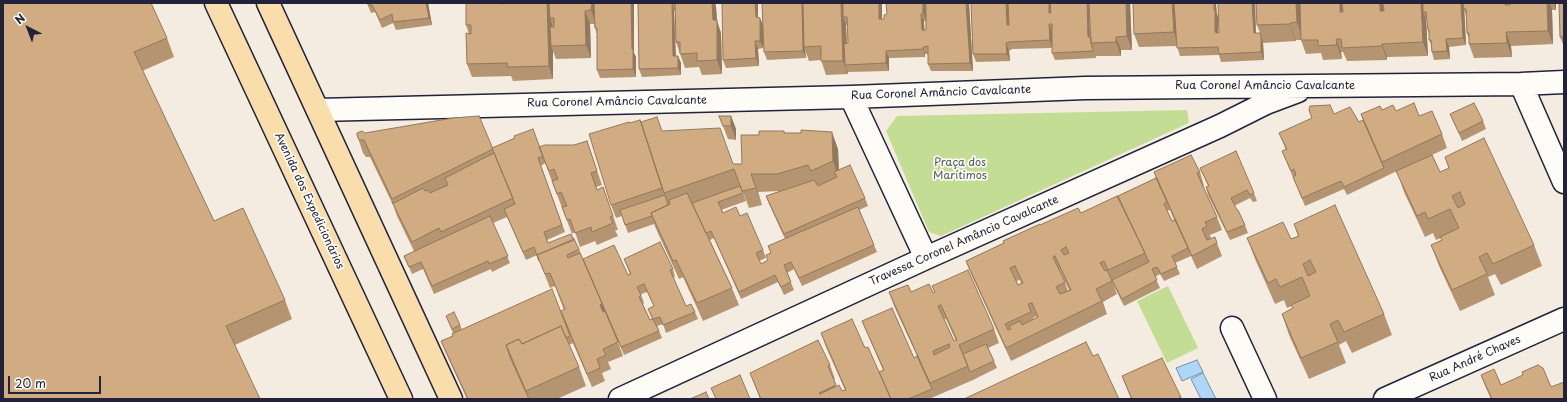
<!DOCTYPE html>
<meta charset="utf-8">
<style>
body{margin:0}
#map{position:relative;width:1567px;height:402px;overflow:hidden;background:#f4ece0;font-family:"Playpen Sans",sans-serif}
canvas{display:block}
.frame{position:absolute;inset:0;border:4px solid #22223b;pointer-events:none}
.north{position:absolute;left:8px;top:8px;width:40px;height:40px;-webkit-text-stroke:3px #fdfcf7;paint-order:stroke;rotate:318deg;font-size:11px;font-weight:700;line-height:16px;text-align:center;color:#22223b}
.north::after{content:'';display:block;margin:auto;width:14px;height:18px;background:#22223b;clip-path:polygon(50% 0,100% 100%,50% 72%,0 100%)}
.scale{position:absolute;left:8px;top:376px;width:93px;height:18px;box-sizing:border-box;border:2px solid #22223b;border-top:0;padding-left:5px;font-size:12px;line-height:14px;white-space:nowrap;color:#22223b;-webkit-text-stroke:3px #fdfcf7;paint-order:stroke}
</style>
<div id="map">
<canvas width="1567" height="402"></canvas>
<div class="frame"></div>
<div class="north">N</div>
<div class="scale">20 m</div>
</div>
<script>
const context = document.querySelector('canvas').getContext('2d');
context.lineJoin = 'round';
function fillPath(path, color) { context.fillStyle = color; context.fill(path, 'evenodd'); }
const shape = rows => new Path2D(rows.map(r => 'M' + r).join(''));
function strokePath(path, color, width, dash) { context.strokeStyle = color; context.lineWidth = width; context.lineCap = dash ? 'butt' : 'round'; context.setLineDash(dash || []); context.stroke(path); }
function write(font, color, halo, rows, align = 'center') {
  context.font = font + ' "Playpen Sans",sans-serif'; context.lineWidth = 3.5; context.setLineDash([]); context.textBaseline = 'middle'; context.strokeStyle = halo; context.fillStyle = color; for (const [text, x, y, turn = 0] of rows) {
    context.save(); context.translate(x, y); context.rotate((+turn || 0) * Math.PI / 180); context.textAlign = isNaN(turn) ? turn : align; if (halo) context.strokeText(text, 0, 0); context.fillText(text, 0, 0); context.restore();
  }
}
fillPath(shape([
 [1187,110,1189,123,941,236,929,232,886,131,897,116],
 [1168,286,1198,348,1167,363,1137,301]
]), '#c4dd94');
const water = shape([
 [1197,360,1203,372,1182,381,1176,368,1197,360],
 [1203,373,1216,399,1201,399,1191,379,1203,373]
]);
fillPath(water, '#aed6f8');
strokePath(water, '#768eac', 1);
const street = shape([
 [1521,84,1564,182],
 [851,97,926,258],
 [318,110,851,97,1085,88,1310,86,1521,84,1564,82],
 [1232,328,1265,399],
 [620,399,926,258,1220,126,1266,103,1298,91],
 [1385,399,1564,319]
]);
const primary = shape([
 [216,3,401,399],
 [268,3,451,399]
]);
strokePath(street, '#22223b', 25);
strokePath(primary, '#22223b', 25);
strokePath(street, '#fdfcf7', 22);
strokePath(primary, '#f9deab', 22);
fillPath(shape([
 [3,3,167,38,174,57,142,71,214,221,285,300,292,319,235,345],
 [367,3,428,3,432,25,396,30,393,23,382,28,375,12,371,13],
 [466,3,634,3,634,53,636,57,636,77,600,78,597,70,597,34,595,28,594,24,590,24,591,58,556,59,553,51,553,79,513,81,511,76,472,77,467,64,469,34,466,25],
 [638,3,715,3,716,7,717,21,721,33,722,74,702,75,699,67,685,68,676,42,675,11,674,11,676,56,678,56,681,63,681,75,642,77,639,69],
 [758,3,758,17,763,25,763,48,758,49,759,66,726,68,723,60],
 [762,3,882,3,882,19,884,19,887,14,926,3,969,3,973,71,931,71,928,64,928,54,925,54,925,57,889,58,889,71,848,72,848,74,826,75,821,60,809,61,805,50,806,58,767,60,764,52],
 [924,21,926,21,926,30,924,30],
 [846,25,847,25,848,43,847,43],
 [971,3,1089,3,1090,37,1130,3,1132,50,1121,50,1121,56,1096,56,1096,58,1055,60,1052,53,1052,48,1012,49,1009,51,1010,61,976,62,973,54],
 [1218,3,1382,3,1384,7,1383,3,1422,3,1423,4,1423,3,1507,3,1507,5,1508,5,1507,3,1556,3,1556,10,1552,10,1553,44,1511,46,1512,57,1474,58,1469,44,1469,39,1467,33,1466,15,1464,9,1466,45,1449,47,1450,59,1434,60,1432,52,1431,44,1429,40,1429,34,1428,30,1427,20,1426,19,1428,56,1387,57,1387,60,1347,61,1343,52,1341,52,1342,59,1323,60,1321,53,1306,54,1301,40,1296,40,1296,41,1263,43,1264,60,1221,62,1219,55,1180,56,1177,46,1139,47,1134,34,1217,14,1218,18,1218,33,1219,33],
 [1255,3,1256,3,1257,25,1260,33,1256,33],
 [1564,3,1564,47,1560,37],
 [1309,110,1334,114,1359,122,1363,120,1361,114,1382,110,1396,111,1419,116,1442,134,1447,148,1432,155,1440,172,1449,168,1445,157,1534,245,1542,266,1501,285,1495,274,1488,277,1495,295,1460,311,1439,266,1431,245,1442,240,1441,238,1436,240,1433,233,1425,237,1404,192,1397,171,1347,195,1344,189,1305,206,1282,151,1286,150,1279,133,1312,118],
 [1450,114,1483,121,1486,129,1462,141],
 [719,116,731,116,736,129,736,140,728,139],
 [630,123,643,129,662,131,733,164,742,164,759,135,784,131,785,133,838,149,839,170,865,198,868,206,859,210,877,252,802,286,794,269,787,273,794,290,784,295,778,282,741,299,714,238,710,240,732,288,739,305,703,321,683,277,679,279,657,231,654,224,628,233,622,216,616,218,611,205],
 [741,186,749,208,762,205,758,192,780,191,766,196,769,204,785,239,768,246,771,253,766,255,768,260,761,264,759,261,766,258,763,250,740,216,723,213,721,210,746,201],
 [365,133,492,148,515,139,514,136,539,147,574,145,587,141,602,185,596,187,597,190,603,187,618,230,615,230,618,236,597,245,595,241,580,247,575,232,572,234,545,163,541,166,565,232,547,240,548,243,574,240,579,249,583,259,628,275,630,274,624,259,673,269,675,277,673,278,686,306,695,312,698,319,666,333,663,324,657,326,662,338,624,355,614,332,623,356,608,362,611,369,602,373,605,381,592,387,572,341,573,343,569,345,579,367,586,386,557,399,467,399,444,349,441,341,453,336,453,333,446,316,460,325,462,330,562,314,564,310,555,286,550,288,537,255,526,260,507,217,493,223,510,263,492,272,491,269,434,294,423,269,412,274,404,256,414,251,397,216,394,207,370,157,366,157,363,153,357,135],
 [647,292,654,306,648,309,652,319,650,320,643,304,644,303,641,294],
 [1200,168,1254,193,1257,201,1253,202,1250,198,1234,206,1245,225,1248,233,1230,240,1208,195,1206,187,1208,186],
 [1154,172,1200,172,1204,186,1203,186,1217,217,1222,230,1210,235,1211,238,1217,243,1222,256,1197,269,1191,256,1175,263,1180,274,1164,281,1160,274,1155,277,1160,288,1124,306,1113,284,1117,294,1103,302,1107,314,1011,361,971,274,966,261,1004,243,1040,225,1081,213,1156,178],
 [1170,210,1174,220,1172,221,1167,211],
 [1059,270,1060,270,1069,290,1068,291,1065,282],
 [1020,280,1021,283,1018,285,1016,281],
 [1037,316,1037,318,1033,319,1033,318],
 [1294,224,1384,314,1392,335,1352,353,1346,341,1339,345,1346,363,1309,379,1289,335,1282,314,1293,309,1292,306,1287,308,1284,300,1275,304,1255,259,1247,238,1291,239,1298,236],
 [932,286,994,329,999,343,988,348,994,361,997,368,973,380,929,399,760,399,750,373,830,365,835,379,834,379,836,386,842,391,845,390,826,347,821,333,865,348,879,372,883,370,862,321,914,358,917,356,894,306,889,292,911,292,933,293,935,293],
 [944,319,946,319,956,341,954,341],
 [1481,375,1501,385,1551,387,1564,399,1491,399,1486,388],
 [1122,376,1181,397,1182,399,1131,399]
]), '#b49471');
fillPath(shape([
 [426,3,428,3,432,25,429,18],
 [547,3,551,3,550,18,552,24,552,46,551,46,553,51,553,79,549,66],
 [592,3,597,3,596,24,591,10],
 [631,3,634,3,634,53,636,57,636,77,633,69,632,49],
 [672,3,674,11,676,63,673,56],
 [712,3,715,3,716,7,717,21,721,33,722,74,717,60,713,20],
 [755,3,758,3,758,25,756,17],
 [841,3,846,3,843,17,846,25,847,65,845,65,848,72,848,74,843,61],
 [879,3,882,3,882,26,879,19],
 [923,3,925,3,926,21,923,13],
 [966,3,969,3,973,71,970,63],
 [1006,3,1009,3,1010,32,1007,25],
 [1049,3,1050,3,1052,8,1052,21,1049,13],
 [1087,3,1089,3,1090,45,1088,37],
 [1126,3,1130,3,1132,50,1127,36],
 [1172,3,1176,3,1179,46,1174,32],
 [1214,3,1216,3,1217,14,1218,18,1218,40,1215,32],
 [1252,3,1255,3,1256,41,1254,33],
 [1296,3,1301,3,1303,40,1297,22],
 [1340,3,1341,3,1345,12,1340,12],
 [1378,3,1382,3,1384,9,1385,24,1380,11],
 [1419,3,1422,3,1425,11,1423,12,1426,19,1428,56,1423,42],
 [1461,3,1464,3,1466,45,1463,38],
 [1547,3,1550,3,1552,10,1553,44,1548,31],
 [1554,3,1556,3,1556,10],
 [802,5,804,12,804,47,805,50,806,58,803,51],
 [585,11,590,24,591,58,586,45],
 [921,14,924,21,925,37,922,30],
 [760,18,763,25,763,48,760,41],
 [1290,23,1296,40,1296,41,1290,24],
 [1049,24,1052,32,1052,48,1050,40],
 [1506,32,1511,46,1512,57,1507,43],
 [1261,36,1263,43,1264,60,1261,52],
 [1116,37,1121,50,1121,56,1116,42],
 [1336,39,1341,52,1342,59,1337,45],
 [1446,39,1449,47,1450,59,1447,51],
 [755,41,758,49,759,66,756,58],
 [1006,43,1009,51,1010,61,1007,54],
 [1382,44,1387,57,1387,60,1382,46],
 [923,47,925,54,925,57,923,49],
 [886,51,889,58,889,71,886,63],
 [678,56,681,63,681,75,678,68],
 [731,116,736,129,736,140,731,126],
 [640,120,645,134,667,202,662,188],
 [832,132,838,149,839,179,833,161],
 [751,174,758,192,762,205,756,188],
 [602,303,607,317,605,318,600,305]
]), '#92785c');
const building = shape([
 [3,3,151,3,167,38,134,52,214,221,243,208,285,300,226,326,260,399,3,399,3,3],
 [368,3,426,3,429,18,393,22,392,14,380,20,372,5,368,5,368,3],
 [466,3,502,3,502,4,507,3,547,3,549,66,508,67,507,63,467,64,466,33,471,34,471,25,466,25,466,3],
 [549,3,592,3,591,10,585,11,586,45,551,46,550,27,554,27,554,18,550,18,549,3],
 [594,3,631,3,632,49,633,49,633,69,597,70,597,28,595,28,594,3],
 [638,3,675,3,672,3,673,56,678,56,678,68,639,69,638,3],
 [675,3,712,3,713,20,717,20,717,60,697,61,697,53,680,54,680,42,676,42,675,3],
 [722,3,755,3,756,17,760,18,760,41,755,41,756,58,723,60,722,3],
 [762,3,801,3,802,5,803,51,764,52,762,3],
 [803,3,841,3,843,61,821,61,821,46,804,47,803,3],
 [843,3,879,3,879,19,884,19,884,15,887,14,886,3,923,3,923,13,921,14,922,30,926,30,926,3,966,3,970,63,928,64,928,46,923,47,923,49,886,51,886,63,845,65,844,44,848,43,847,17,843,17,843,3],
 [971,3,1006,3,1007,25,1009,25,1008,3,1049,3,1049,13,1051,13,1050,3,1087,3,1088,37,1091,37,1091,43,1093,51,1052,53,1052,24,1049,24,1050,40,1009,42,1006,43,1007,54,973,54,971,3],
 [1089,3,1126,3,1127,36,1116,37,1116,42,1091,43,1089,3],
 [1133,3,1172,3,1174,32,1134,34,1133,3],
 [1174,3,1214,3,1214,10,1215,10,1215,32,1218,33,1219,33,1218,3,1252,3,1254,33,1260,33,1261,36,1261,52,1219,54,1218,47,1177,48,1174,3],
 [1256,3,1296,3,1297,22,1290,23,1290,24,1257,25,1256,3],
 [1300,3,1340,3,1340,12,1343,12,1342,3,1380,3,1380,11,1384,11,1383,3,1421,3,1423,42,1382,44,1382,46,1342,48,1341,39,1336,39,1337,45,1318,46,1318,40,1301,40,1300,3],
 [1423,3,1461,3,1463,38,1446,39,1447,51,1432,52,1431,40,1429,40,1429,30,1428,30,1426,12,1423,12,1423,3],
 [1463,3,1505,3,1505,5,1510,5,1510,3,1547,3,1548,31,1506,32,1507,43,1469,44,1469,33,1467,33,1466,9,1464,9,1463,3],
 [1559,3,1564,3,1564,37,1560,37,1559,3],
 [1414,103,1419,116,1432,111,1442,134,1382,162,1361,114,1380,106,1382,110,1393,105,1396,111,1414,103],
 [1474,103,1483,121,1459,133,1450,114,1474,103],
 [1330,105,1334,114,1350,107,1359,122,1363,120,1384,168,1344,187,1341,181,1302,198,1293,177,1296,175,1294,169,1291,171,1282,151,1287,149,1279,133,1312,118,1309,110,1310,106,1330,105],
 [479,116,493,149,392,199,364,140,359,140,357,135,357,133,362,131,365,133,453,118,479,116],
 [719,116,731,116,731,126,723,126,719,116],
 [657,117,662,131,720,128,733,164,742,164,741,135,759,135,759,131,784,131,784,133,801,133,801,130,832,132,833,161,811,171,808,165,777,174,751,174,756,188,742,191,734,169,664,193,641,122,657,117],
 [640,120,662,188,611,205,589,134,629,122,630,123,640,120],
 [533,129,543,156,538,158,562,225,544,232,548,243,571,234,574,240,537,255,539,261,534,247,523,252,504,209,515,204,492,148,515,138,514,136,533,129],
 [1484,138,1534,245,1493,264,1487,253,1479,257,1487,274,1452,290,1431,245,1442,240,1440,237,1459,228,1450,209,1428,219,1425,212,1417,216,1396,171,1432,155,1440,172,1449,168,1445,157,1484,138],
 [1460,192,1465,204,1458,208,1452,196,1460,192],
 [587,141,597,171,591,173,597,190,603,187,613,216,610,217,613,223,592,232,591,227,575,233,570,219,567,220,562,207,567,206,561,192,557,194,552,181,558,179,554,169,549,171,539,147,545,145,574,145,587,141],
 [1236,151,1254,193,1250,195,1247,190,1231,198,1237,210,1238,210,1245,225,1227,232,1206,187,1209,186,1200,168,1236,151],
 [494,153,513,198,441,232,439,228,412,242,392,202,394,203,423,188,425,191,428,190,430,193,441,188,448,185,445,178,494,153],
 [1191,155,1200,172,1197,173,1217,217,1205,222,1207,226,1202,229,1207,240,1215,237,1217,243,1192,256,1154,172,1191,155],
 [850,165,865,198,784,234,766,196,814,180,818,186,837,177,834,172,850,165],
 [1156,178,1167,202,1164,204,1172,221,1175,220,1188,248,1172,256,1177,267,1161,274,1157,267,1152,269,1157,280,1122,299,1112,280,1149,262,1118,196,1156,178],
 [740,186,743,193,718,202,723,213,736,207,740,216,747,213,763,250,756,253,761,264,768,260,766,255,771,253,768,246,858,207,874,245,799,278,791,262,784,265,791,282,781,287,775,275,739,292,711,231,706,233,692,203,740,186],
 [687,193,732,288,697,303,676,260,673,261,651,213,670,204,669,200,687,193],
 [665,195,668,205,651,213,652,216,625,225,620,210,665,195],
 [1117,196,1145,253,1108,270,1104,261,1100,263,1105,271,1107,270,1112,281,1096,289,1102,301,1006,348,966,261,1004,243,1003,241,1040,224,1040,225,1078,208,1081,213,1117,196],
 [1066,247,1069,253,1064,255,1061,250,1066,247],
 [1055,256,1071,290,1060,294,1056,287,1065,282,1053,257,1055,256],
 [1015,266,1023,283,1018,285,1010,268,1015,266],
 [1032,303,1038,317,1022,325,1020,321,1009,326,1011,329,1008,330,1005,324,1031,312,1028,304,1032,303],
 [1335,205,1384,314,1344,332,1338,320,1330,324,1338,342,1301,358,1282,314,1293,308,1291,305,1310,296,1305,284,1302,277,1280,287,1276,279,1268,283,1247,238,1283,222,1291,239,1299,236,1294,224,1335,205],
 [1310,260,1316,272,1308,276,1303,264,1310,260],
 [490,216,508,256,489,264,488,261,432,286,421,262,409,267,404,256,490,216],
 [574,239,579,249,567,255,568,258,580,253,602,303,600,305,603,312,605,311,618,342,603,349,606,355,597,359,600,368,587,374,561,311,565,309,550,273,545,274,537,255,574,239],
 [660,242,673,269,670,270,686,306,691,304,695,312,663,325,660,317,653,319,659,331,621,347,583,259,614,245,628,275,631,274,624,259,660,242],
 [644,284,654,306,648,309,653,319,650,320,639,297,641,295,637,287,644,284],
 [968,270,994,329,959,345,968,366,930,383,889,292,908,285,911,292,929,284,933,293,935,292,932,286,968,270],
 [941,305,957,340,954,341,938,306,941,305],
 [949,344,950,347,934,355,933,351,949,344],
 [552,289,570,336,566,338,561,326,522,344,519,339,506,345,510,357,529,399,468,399,441,341,453,336,452,334,454,333,552,289],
 [892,308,914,358,917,356,932,389,908,399,891,399,879,372,884,370,862,321,892,308],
 [454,312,460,325,452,329,446,316,454,312],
 [852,319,865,348,868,347,891,399,761,399,750,373,818,340,830,365,828,366,836,385,819,393,820,394,839,385,842,391,846,390,821,333,852,319],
 [561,326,579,367,526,391,506,345,519,339,522,344,561,326],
 [1086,342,1093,356,1098,354,1119,399,964,399,1086,342],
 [986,344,994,361,970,372,963,354,986,344],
 [1162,358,1181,397,1177,399,1132,399,1122,376,1162,358],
 [1538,365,1543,368,1551,387,1564,382,1564,399,1492,399,1481,375,1494,369,1501,385,1523,375,1522,372,1538,365],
 [740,375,750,399,716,399,711,388,740,375],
 [706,392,709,399,690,399,706,392]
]);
fillPath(building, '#d1ac83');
strokePath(building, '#92785c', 1);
write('11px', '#22223b', '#fdfcf7', [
 ["Rua Coronel Amâncio Cavalcante",1265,86],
 ["Rua Coronel Amâncio Cavalcante",941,93,-2],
 ["Rua Coronel Amâncio Cavalcante",617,102,-1],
 ["Avenida dos Expedicionários",309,201,65],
 ["Travessa Coronel Amâncio Cavalcante",964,241,-24],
 ["Rua André Chaves",1475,359,-24]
]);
write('11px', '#535a56', '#fdfcf7', [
 ["Praça dos",960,163],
 ["Marítimos",960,176]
]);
</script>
